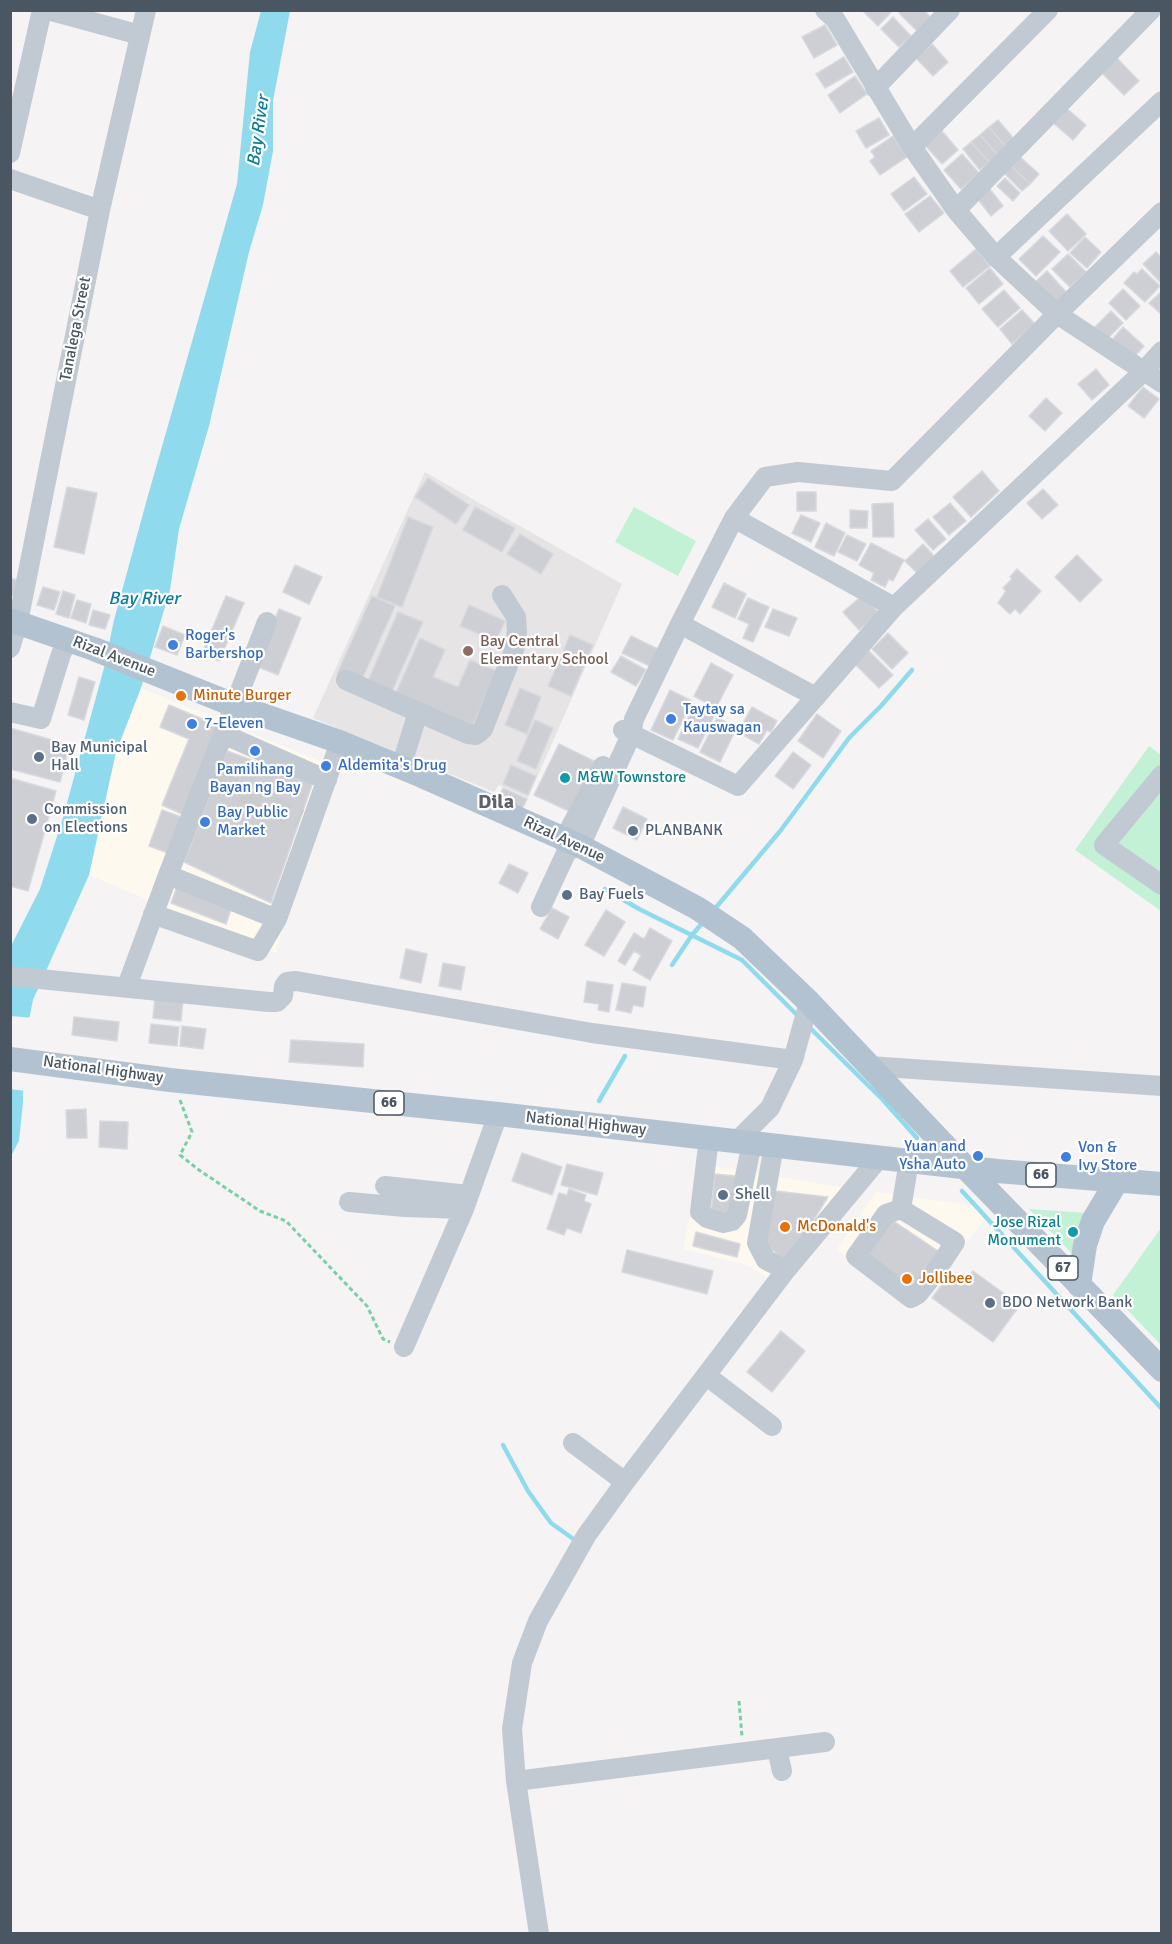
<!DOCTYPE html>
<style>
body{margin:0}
#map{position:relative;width:1172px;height:1944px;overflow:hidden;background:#f5f3f3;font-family:Signika,sans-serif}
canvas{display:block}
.frame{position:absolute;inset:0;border:12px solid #4a5661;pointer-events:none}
</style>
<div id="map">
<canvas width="1172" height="1944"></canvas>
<div class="frame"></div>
</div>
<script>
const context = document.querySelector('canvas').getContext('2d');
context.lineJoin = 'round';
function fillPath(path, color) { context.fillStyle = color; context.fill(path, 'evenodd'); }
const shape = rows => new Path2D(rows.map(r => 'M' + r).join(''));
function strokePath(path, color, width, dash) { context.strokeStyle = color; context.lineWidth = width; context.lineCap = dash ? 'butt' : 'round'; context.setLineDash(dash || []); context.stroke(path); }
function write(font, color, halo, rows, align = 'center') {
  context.font = font + ' Signika,sans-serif'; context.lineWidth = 4.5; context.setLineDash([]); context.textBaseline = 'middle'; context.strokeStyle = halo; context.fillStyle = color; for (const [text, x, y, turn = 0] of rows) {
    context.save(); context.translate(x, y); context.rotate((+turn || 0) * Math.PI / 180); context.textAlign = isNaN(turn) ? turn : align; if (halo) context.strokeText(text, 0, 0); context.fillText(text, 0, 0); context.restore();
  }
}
fillPath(shape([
 [141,688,322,762,306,841,276,953,89,875,116,752],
 [701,1164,764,1174,844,1188,775,1282,747,1265,683,1249],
 [876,1192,978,1206,988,1215,915,1308,837,1249]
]), '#fdf9ef');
fillPath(shape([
 [425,472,622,584,528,798,499,785,494,792,313,718]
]), '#e6e4e5');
fillPath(shape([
 [634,507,696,541,678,576,615,542],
 [1149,746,1161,755,1161,911,1075,850],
 [1029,1209,1088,1213,1077,1259],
 [1161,1228,1161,1345,1113,1295]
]), '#c3f1d5');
fillPath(shape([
 [261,11,290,11,273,101,273,151,263,205,249,252,209,426,179,529,170,590,141,688,116,752,89,875,33,1000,24,1044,23,1102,19,1141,11,1156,11,946,40,889,62,821,104,668,114,620,147,499,237,184,250,52]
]), '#90daee');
fillPath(shape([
 [11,1016,33,1018,27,1044,26,1091,10,1089]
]), '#f5f3f3');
strokePath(shape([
 [605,889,639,909,742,960,800,1018],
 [713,911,781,830,849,738,881,706,912,670],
 [672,965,692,935,704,921],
 [808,1026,882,1099,917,1138],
 [599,1101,625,1056],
 [962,1191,1162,1409],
 [503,1445,528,1491,551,1523,572,1538]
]), '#90daee', 4.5);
const building = shape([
 [862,10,893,10,878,26,862,10],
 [901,10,924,10,931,18,917,31,899,13,901,10],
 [893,17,911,36,899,47,881,29,893,17],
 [825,25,837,45,814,58,802,37,825,25],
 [932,44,948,62,933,76,916,58,932,44],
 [844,57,853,72,825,88,816,74,844,57],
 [1117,58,1139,81,1124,95,1101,72,1117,58],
 [855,76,867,94,840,113,828,95,855,76],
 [1065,107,1086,125,1073,140,1052,122,1065,107],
 [879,118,889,135,866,148,856,131,879,118],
 [998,120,1015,140,1007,148,989,127,998,120],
 [989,127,1007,148,998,155,980,135,989,127],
 [942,131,958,150,942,164,925,145,942,131],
 [980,135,998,155,989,162,971,142,980,135],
 [893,136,907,157,880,175,870,161,875,157,871,151,893,136],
 [971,142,989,162,980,170,963,149,971,142],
 [962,154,979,173,961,189,944,170,962,154],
 [1019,156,1039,174,1030,184,1010,165,1019,156],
 [1010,165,1030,184,1022,191,1003,172,1010,165],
 [914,177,927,194,904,211,891,194,914,177],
 [1005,178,1020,193,1013,201,997,186,1005,178],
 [990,189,1003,206,991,216,977,198,990,189],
 [930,196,944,213,919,232,905,214,930,196],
 [1067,214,1086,234,1068,251,1049,231,1067,214],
 [1043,236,1060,252,1036,276,1019,259,1043,236],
 [1085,237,1101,252,1087,268,1070,253,1085,237],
 [976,249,990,266,963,287,950,271,976,249],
 [1156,252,1162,258,1162,284,1143,264,1156,252],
 [1068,254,1086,272,1070,287,1052,269,1068,254],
 [990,268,1003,284,979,304,966,288,990,268],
 [1142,269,1160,286,1145,302,1124,283,1134,272,1137,274,1142,269],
 [1047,271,1067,293,1051,308,1031,286,1047,271],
 [1123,289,1140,306,1126,320,1109,303,1123,289],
 [1004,290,1020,308,998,327,982,309,1004,290],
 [1162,291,1162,315,1149,303,1162,291],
 [1022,310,1035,324,1012,344,1000,329,1022,310],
 [1111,311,1123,323,1107,339,1095,327,1111,311],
 [1123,327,1144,346,1133,358,1112,340,1123,327],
 [1096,369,1109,385,1092,400,1078,384,1096,369],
 [1143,387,1159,399,1144,418,1128,406,1143,387],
 [1046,398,1062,413,1045,431,1029,416,1046,398],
 [982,471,999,491,971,517,953,497,982,471],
 [428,478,469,505,456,524,415,497,428,478],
 [67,487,97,493,84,554,54,547,67,487],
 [1043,489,1058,505,1042,519,1027,503,1043,489],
 [797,492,816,492,816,511,797,511,797,492],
 [893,503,894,537,873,537,872,504,893,503],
 [950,503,966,521,949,535,933,517,950,503],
 [475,507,515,528,502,552,463,530,475,507],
 [850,510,868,511,867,528,850,528,850,510],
 [801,515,820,523,811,542,792,533,801,515],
 [408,517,433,527,402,607,377,597,408,517],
 [928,519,946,539,933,550,915,530,928,519],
 [826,523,845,533,834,556,815,547,826,523],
 [520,534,553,554,541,574,507,554,520,534],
 [847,535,866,544,857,561,838,552,847,535],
 [871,543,904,560,893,581,889,579,885,587,871,580,874,573,859,565,871,543],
 [923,544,936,558,918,574,905,561,923,544],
 [1077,555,1102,580,1080,602,1055,577,1077,555],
 [295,565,322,577,309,604,283,592,295,565],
 [1017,569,1041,591,1020,614,1015,609,1010,614,998,603,1006,591,1003,588,1012,579,1010,577,1017,569],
 [10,578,24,582,19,597,10,595,10,578],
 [724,583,746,594,735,618,712,607,724,583],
 [43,587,60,592,54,610,37,605,43,587],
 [63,591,75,595,69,618,56,614,63,591],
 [863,595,879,613,859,630,843,612,863,595],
 [226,596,244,603,219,661,202,653,226,596],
 [372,596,395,606,360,684,337,674,372,596],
 [748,598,769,607,753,642,743,638,749,624,738,619,748,598],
 [77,600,91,604,86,623,71,618,77,600],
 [469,605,505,621,496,641,460,626,469,605],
 [279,609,301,618,278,675,256,666,279,609],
 [773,609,797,618,789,636,765,627,773,609],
 [93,610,110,615,105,629,89,625,93,610],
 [398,612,423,622,392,691,368,681,398,612],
 [163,626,185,635,177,655,155,647,163,626],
 [888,633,908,653,892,669,872,649,888,633],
 [570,635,593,645,571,696,548,686,570,635],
 [631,636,658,649,650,666,622,653,631,636],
 [420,638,445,650,433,677,458,687,470,660,497,671,472,727,396,693,420,638],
 [869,651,893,675,879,688,855,664,869,651],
 [621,656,646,670,636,686,611,672,621,656],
 [711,663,733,675,716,708,694,696,711,663],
 [79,677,95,682,84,720,68,715,79,677],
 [520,688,541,697,527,734,505,725,520,688],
 [670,690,692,701,673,740,651,730,670,690],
 [169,705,219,726,182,814,162,805,189,739,160,727,169,705],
 [693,707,714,716,698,748,678,739,693,707],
 [752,707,777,721,771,732,767,730,759,744,738,732,752,707],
 [817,714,841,731,823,758,798,741,817,714],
 [717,718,737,727,720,762,700,752,717,718],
 [535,720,553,728,536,769,517,761,535,720],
 [10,728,70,745,60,782,10,769,10,728],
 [559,744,596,762,571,812,534,795,559,744],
 [227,751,313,782,271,903,184,862,227,751],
 [793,752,811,765,793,789,775,776,793,752],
 [511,765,536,776,528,795,503,784,511,765],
 [10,778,56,791,28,891,10,886,10,778],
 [503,788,527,799,520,813,499,797,503,788],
 [623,807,647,819,637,840,613,828,623,807],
 [162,810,187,819,174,855,149,846,162,810],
 [509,864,528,873,518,893,499,883,509,864],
 [178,884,232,906,226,924,171,903,178,884],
 [552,908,569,917,558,939,540,929,552,908],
 [606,910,625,922,604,956,585,945,606,910],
 [650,928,672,941,650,980,633,970,641,955,634,951,625,965,618,961,634,933,644,939,650,928],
 [406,949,427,954,421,983,400,978,406,949],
 [443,963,465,967,461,990,439,986,443,963],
 [587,981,613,985,609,1012,598,1010,599,1004,584,1002,587,981],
 [622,983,646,987,643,1007,633,1005,631,1013,616,1010,622,983],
 [155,996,183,999,181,1021,153,1018,155,996],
 [74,1017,119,1022,117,1041,72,1035,74,1017],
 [151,1024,179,1027,177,1046,149,1043,151,1024],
 [182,1026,206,1029,203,1049,180,1046,182,1026],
 [291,1040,364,1044,363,1067,289,1062,291,1040],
 [86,1109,87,1138,67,1138,66,1110,86,1109],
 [100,1121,128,1122,127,1149,99,1147,100,1121],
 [522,1153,562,1167,552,1195,512,1181,522,1153],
 [567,1164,603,1173,597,1195,561,1185,567,1164],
 [715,1174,735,1176,732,1216,711,1214,715,1174],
 [569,1189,586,1195,584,1201,591,1204,581,1233,567,1228,564,1235,547,1229,559,1193,567,1195,569,1189],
 [775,1191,828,1197,786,1264,763,1240,775,1191],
 [892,1220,941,1253,915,1291,866,1258,892,1220],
 [696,1232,740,1244,737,1257,693,1246,696,1232],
 [627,1250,713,1271,707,1294,622,1272,627,1250],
 [973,1271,1020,1305,993,1342,932,1298,950,1274,963,1284,973,1271],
 [781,1331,805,1351,772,1392,747,1372,781,1331]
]);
fillPath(building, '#cdcfd5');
strokePath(building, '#d7d9de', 1.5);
strokePath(shape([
 [216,780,300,819]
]), '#caccce', 20, [20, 10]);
strokePath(shape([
 [180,1100,192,1132,180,1155,199,1170,260,1211,286,1221,367,1306,383,1339,390,1342],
 [739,1701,742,1737]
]), '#7ad0a6', 3, [4.5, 3]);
strokePath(shape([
 [48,10,140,35],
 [825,10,835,19,912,147,956,210,996,257,1057,314,1162,383],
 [875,88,950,10],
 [912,147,1048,10],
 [10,153,42,10],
 [10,179,100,210],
 [956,210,1151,10],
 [996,257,1162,101],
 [734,518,894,607],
 [680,624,816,697],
 [10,648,18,622,100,210,146,10],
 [346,680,418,712],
 [10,712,41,719,61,654,68,640],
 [623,730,738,786,894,607,1143,372,1162,351],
 [223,734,327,780],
 [401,767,418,712,468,734,476,735,483,729,514,650,517,632,516,617,502,595],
 [1162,775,1104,845,1162,885],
 [567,851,580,846,631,735,634,719,680,624,734,518,765,477,798,472,892,481,1057,314,1162,212],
 [168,875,277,919],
 [541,907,567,851,564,840,603,766],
 [153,914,258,951,277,919,340,742],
 [10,976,269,1002,277,1002,283,996,284,986,287,982,296,981,592,1033,793,1060],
 [127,986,168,875,267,622],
 [869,1066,1162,1086],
 [709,1138,700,1212,707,1218,723,1223,732,1221,737,1215,752,1143],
 [737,1141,770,1108,793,1060,809,1002],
 [774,1145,757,1243,766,1260,786,1270],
 [385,1186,469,1195],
 [349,1202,405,1207,464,1209],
 [901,1209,955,1242,934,1274,918,1294,911,1298,856,1256,886,1214,901,1209],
 [901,1209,909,1161],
 [404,1347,464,1209,498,1114],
 [707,1376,772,1426],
 [573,1443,625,1482],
 [777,1749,782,1771],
 [516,1781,825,1742],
 [539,1934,516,1781,512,1729,522,1663,538,1621,586,1536,625,1482,786,1270,880,1157]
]), '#c1cad2', 20);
strokePath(shape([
 [10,620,94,649,234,705,340,742,422,776,580,846,697,908,742,938,809,1002,965,1167,1162,1370],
 [10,1059,170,1080,498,1114,997,1171,1162,1184],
 [1079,1285,1085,1245,1093,1221,1118,1179]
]), '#b3c2d1', 24);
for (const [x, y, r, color] of [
 [173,645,6,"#3f7fe0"],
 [468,651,6,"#8d6e63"],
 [181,696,6,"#e8710a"],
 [671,719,6,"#3f7fe0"],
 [192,724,6,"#3f7fe0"],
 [255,751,6,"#3f7fe0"],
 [39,757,6,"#5c6f8a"],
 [326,766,6,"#3f7fe0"],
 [565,778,6,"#0f9aa8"],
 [32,819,6,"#5c6f8a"],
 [205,822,6,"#3f7fe0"],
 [633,831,6,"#5c6f8a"],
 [567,895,6,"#5c6f8a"],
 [978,1156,6,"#3f7fe0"],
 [1066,1157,6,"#3f7fe0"],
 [723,1195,6,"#5c6f8a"],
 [785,1227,6,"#e8710a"],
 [1073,1232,6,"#0f9aa8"],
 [907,1279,6,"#e8710a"],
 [990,1303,6,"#5c6f8a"]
]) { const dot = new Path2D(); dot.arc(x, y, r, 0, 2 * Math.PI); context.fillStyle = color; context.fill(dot); strokePath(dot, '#fff', 2); }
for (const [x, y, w] of [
 [389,1103,30],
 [1041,1175,30],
 [1063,1268,30]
]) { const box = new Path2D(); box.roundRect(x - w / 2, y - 12, w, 24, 4.5); context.fillStyle = '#fff'; context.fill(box); strokePath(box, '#4a5661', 1.5); }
write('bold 15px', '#4a5661', null, [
 ["66",389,1103],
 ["66",1041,1175],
 ["67",1063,1268]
]);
write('16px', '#4a5661', '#fff', [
 ["Tanalega Street",76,329,-79],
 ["Rizal Avenue",114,657,21],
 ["Rizal Avenue",564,840,25],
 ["National Highway",103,1070,8],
 ["National Highway",586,1124,6]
]);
write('16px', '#366cbe', '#fff', [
 ["Roger's",185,636],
 ["Barbershop",185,654],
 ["Taytay sa",683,710],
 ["Kauswagan",683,728],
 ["7-Eleven",204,724],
 ["Aldemita's Drug",338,766],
 ["Pamilihang",255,770,"center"],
 ["Bayan ng Bay",255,788,"center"],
 ["Bay Public",217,813],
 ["Market",217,831],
 ["Yuan and",966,1147,"right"],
 ["Ysha Auto",966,1165,"right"],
 ["Von &",1078,1148],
 ["Ivy Store",1078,1166]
], 'left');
write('16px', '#785e54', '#fff', [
 ["Bay Central",480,642],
 ["Elementary School",480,660]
], 'left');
write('16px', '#c56008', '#fff', [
 ["Minute Burger",193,696],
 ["McDonald's",797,1227],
 ["Jollibee",919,1279]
], 'left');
write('16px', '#4e5e75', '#fff', [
 ["Bay Municipal",51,748],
 ["Hall",51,766],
 ["Commission",44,810],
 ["on Elections",44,828],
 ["PLANBANK",645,831],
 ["Bay Fuels",579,895],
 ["Shell",735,1195],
 ["BDO Network Bank",1002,1303]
], 'left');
write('16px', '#0d838f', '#fff', [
 ["M&W Townstore",577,778],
 ["Jose Rizal",1061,1223,"right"],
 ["Monument",1061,1241,"right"]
], 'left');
write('italic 18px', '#0c7c9b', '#fff', [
 ["Bay River",259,131,-82],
 ["Bay River",144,599]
]);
write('bold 20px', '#5f6368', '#fff', [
 ["Dila",496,803]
]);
</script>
